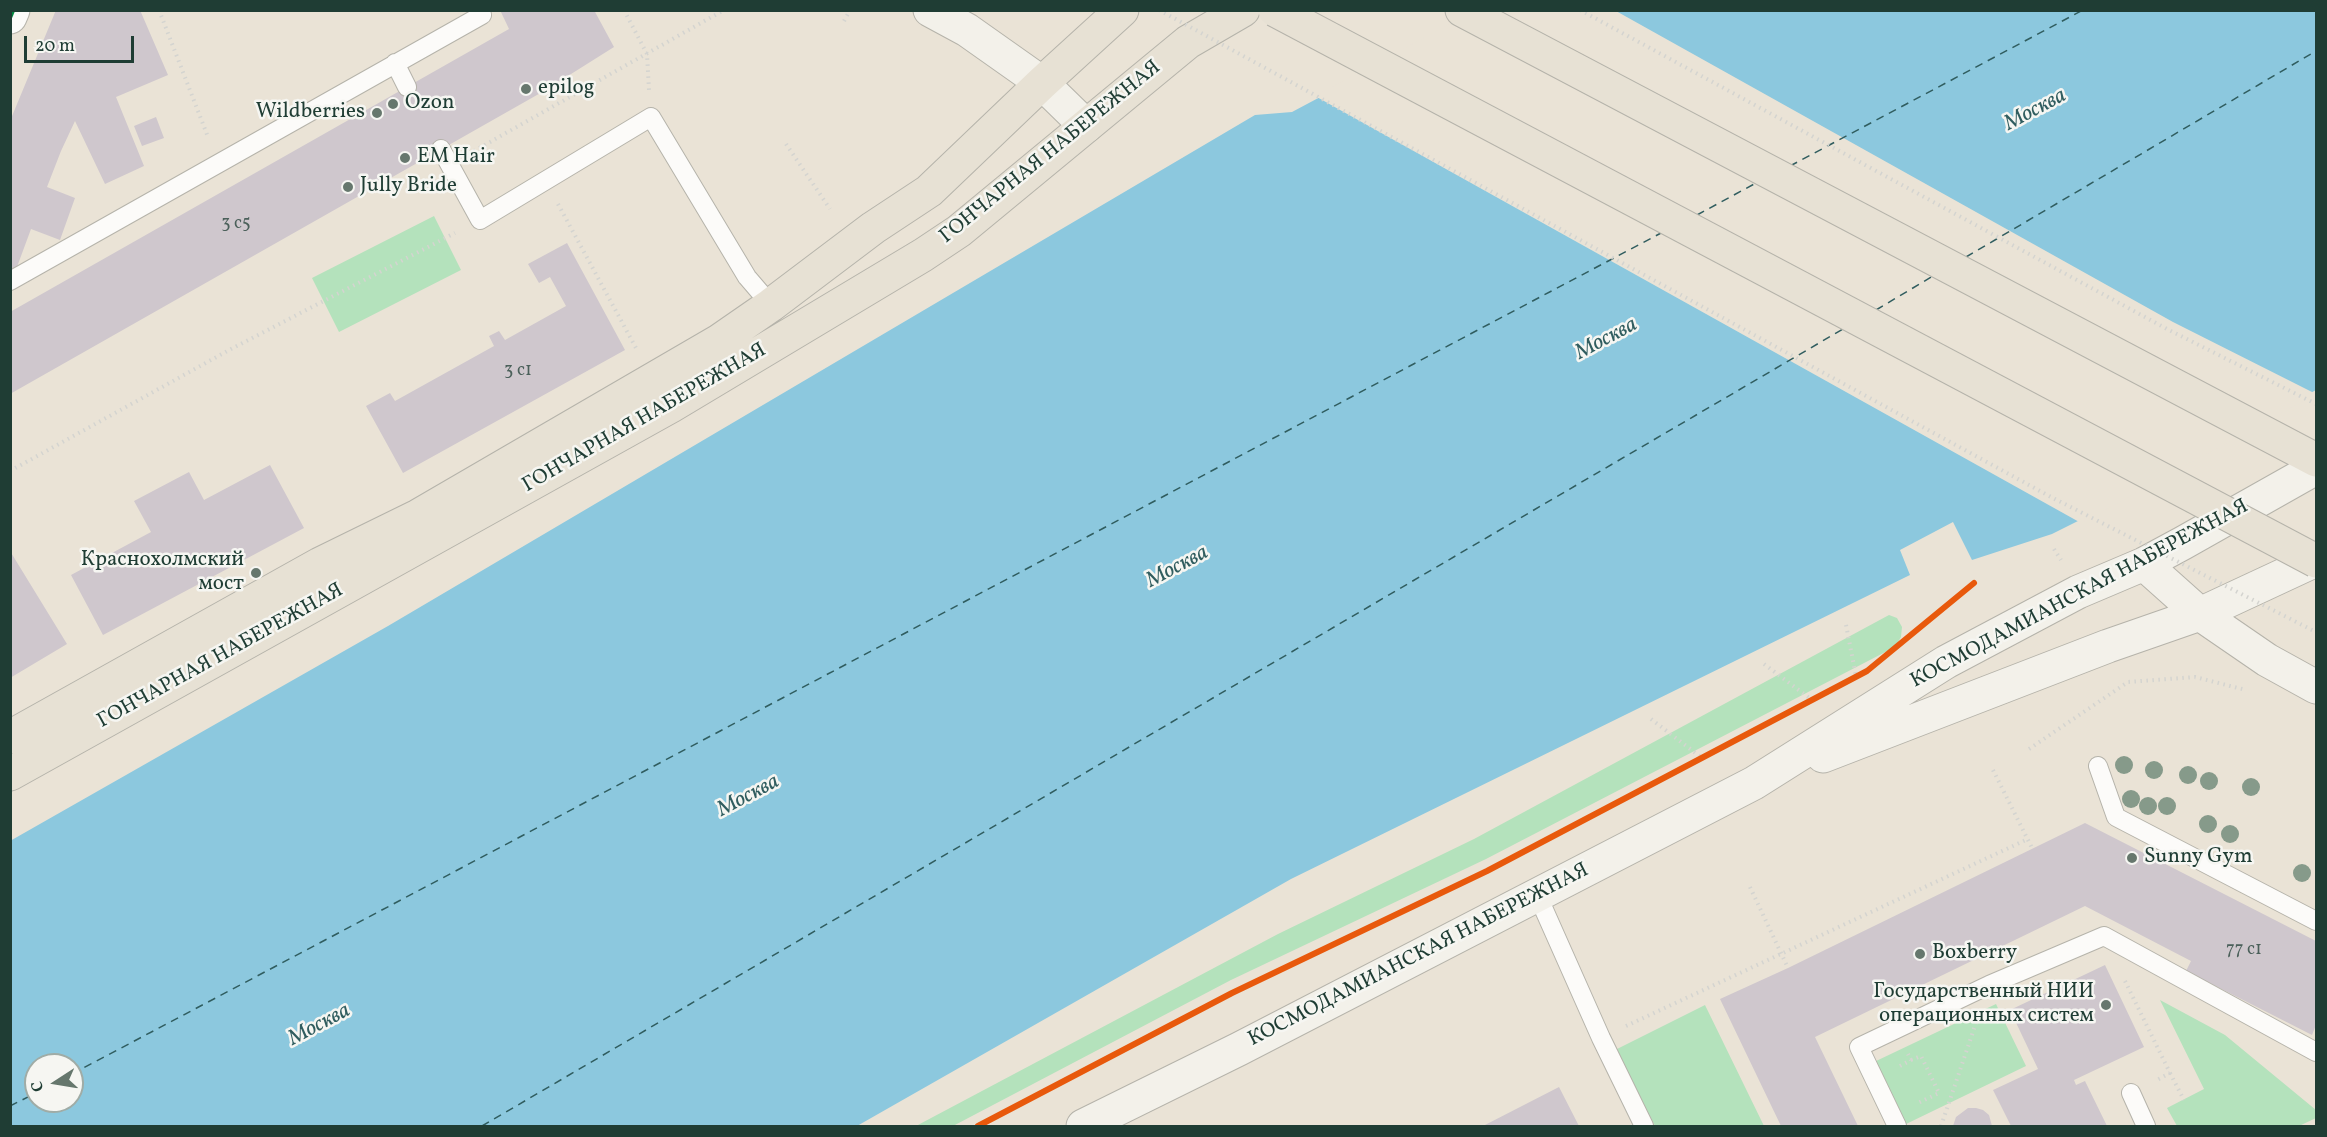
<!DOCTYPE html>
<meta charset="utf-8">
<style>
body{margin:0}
#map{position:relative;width:2327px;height:1137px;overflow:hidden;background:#eae3d6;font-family:Vollkorn,serif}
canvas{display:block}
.frame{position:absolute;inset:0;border:12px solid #1f3d34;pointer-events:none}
.north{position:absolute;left:24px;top:1053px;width:60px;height:60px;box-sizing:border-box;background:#f6f6f2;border:2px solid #a0aca6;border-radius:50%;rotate:258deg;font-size:16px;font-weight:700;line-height:24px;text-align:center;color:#1f3d34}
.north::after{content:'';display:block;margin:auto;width:21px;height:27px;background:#66776d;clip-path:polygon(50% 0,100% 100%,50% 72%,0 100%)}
.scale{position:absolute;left:24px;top:36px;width:110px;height:27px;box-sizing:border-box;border:3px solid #1f3d34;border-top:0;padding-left:8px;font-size:18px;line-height:21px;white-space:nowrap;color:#1f3d34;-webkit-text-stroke:4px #f6f6f2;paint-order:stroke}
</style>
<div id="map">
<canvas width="2327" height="1137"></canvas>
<div class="frame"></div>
<div class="north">С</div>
<div class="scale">20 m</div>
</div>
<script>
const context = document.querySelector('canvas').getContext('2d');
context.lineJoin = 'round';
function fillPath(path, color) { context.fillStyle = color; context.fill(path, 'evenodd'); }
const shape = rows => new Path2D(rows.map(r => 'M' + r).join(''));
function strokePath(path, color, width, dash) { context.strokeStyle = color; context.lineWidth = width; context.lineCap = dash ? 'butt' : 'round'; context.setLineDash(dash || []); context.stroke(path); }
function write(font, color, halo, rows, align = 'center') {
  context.font = font + ' Vollkorn,serif'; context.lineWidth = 5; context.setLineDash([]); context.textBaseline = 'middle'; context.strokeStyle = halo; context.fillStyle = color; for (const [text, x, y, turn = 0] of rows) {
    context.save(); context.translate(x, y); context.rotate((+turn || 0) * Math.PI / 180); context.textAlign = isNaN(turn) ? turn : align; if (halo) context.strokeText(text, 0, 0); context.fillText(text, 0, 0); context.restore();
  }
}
fillPath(shape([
 [434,216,461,270,339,332,312,278],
 [1889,615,1897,618,1902,627,1901,637,1895,647,1486,859,1231,980,953,1126,916,1126,1278,934,1474,839],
 [2160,1000,2225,1035,2316,1110,2316,1118,2299,1126,2177,1126,2167,1108,2204,1089],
 [1996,1004,2026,1066,1904,1125,1874,1062],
 [1705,1005,1764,1126,1655,1126,1615,1050]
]), '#b4e2bc');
fillPath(shape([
 [1482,11,2316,11,2316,390,2094,513,2052,534,1972,560,1953,522,1900,550,1910,575,1291,879,857,1126,11,1126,10,841,388,626,1255,115,1292,112],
 [36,1065,72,1065,72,1101,36,1101]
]), '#8cc8de');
fillPath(shape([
 [1476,10,1616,11,2173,322,2316,394,2081,523,1315,96]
]), '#eae3d6');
strokePath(shape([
 [1790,166,2083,10],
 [1697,215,1756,183],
 [1966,257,2316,51],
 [1876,310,1933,276],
 [72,1074,1663,232],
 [10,1106,36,1093],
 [482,1126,1843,329]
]), '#305d5f', 1.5, [8, 6]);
fillPath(shape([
 [56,10,140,10,168,75,116,97,144,166,105,184,75,121,61,151,47,187,75,198,60,240,31,229,14,275,10,274,10,121],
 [500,10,594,10,614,47,544,91,10,394,10,312,509,29],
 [156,117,164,138,142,146,134,126],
 [567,243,625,350,403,473,366,406,390,393,395,401,494,346,489,336,499,331,505,340,566,306,550,277,539,283,528,264],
 [270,465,304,528,103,635,71,575,151,532,134,501,189,472,204,500],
 [10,551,67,644,10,678],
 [2085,823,2316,941,2316,1025,2312,1035,2186,971,2191,961,2085,906,1815,1037,1858,1126,1781,1126,1720,999,1788,968],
 [2105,965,2144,1047,2074,1080,2076,1085,2085,1081,2107,1126,2011,1126,1993,1090,2038,1069,2010,1010],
 [1559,1087,1579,1126,1483,1126],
 [1968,1108,1976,1108,1983,1110,1989,1115,1992,1126,1953,1126,1956,1117]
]), '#cfc7cd');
const lane = shape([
 [395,63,407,87],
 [441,149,480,220,651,117,747,277,771,305],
 [10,281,482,15,479,10],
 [2098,766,2116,817,2316,921],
 [1537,894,1601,1038,1644,1126],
 [2131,1093,2146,1126],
 [1897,1126,1859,1047,1989,985,2104,936,2316,1052]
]);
const street = shape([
 [10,17,13,10]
]);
const secondary = shape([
 [930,10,967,30,1042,83,1086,126],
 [2144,564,2200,614,2267,660,2316,687],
 [1823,756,2108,646,2200,614,2316,560],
 [1083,1126,1239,1049,1754,783,1946,662,2078,592,2144,564,2183,543,2316,468]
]);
const primary = shape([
 [1462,10,2316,460],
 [10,737,320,564,418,516,719,341,771,305,873,228,929,191,1042,83,1122,10],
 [10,774,671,406,923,255,959,231,1188,42,1243,10]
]);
strokePath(lane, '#b5b3aa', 20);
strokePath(street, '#b5b3aa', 35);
strokePath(secondary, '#b5b3aa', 35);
strokePath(primary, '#b5b3aa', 35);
strokePath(shape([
 [159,10,208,137],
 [624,10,647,54,649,90],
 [1580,10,2167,329,2316,404],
 [844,21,850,10],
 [786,144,830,209],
 [474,151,724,10],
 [558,204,636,348],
 [10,471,231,349,455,233],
 [2054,549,2061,560],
 [1846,625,1856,676],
 [1764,664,1812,700],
 [1651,719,1702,758],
 [2029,749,2128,682,2195,677,2246,690],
 [1993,770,2033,850],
 [1750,887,1788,968],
 [2125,981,2170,1073,2155,1081],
 [1626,1026,2028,839],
 [1911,1060,1921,1056,1939,1093,1918,1103],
 [1900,1066,1911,1060,1908,1054],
 [2170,1073,2184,1100],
 [1941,1126,1976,1023]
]), '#d4d4d0', 4, [1.5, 4.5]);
strokePath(lane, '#fcfbf9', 18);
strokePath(street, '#fcfbf9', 33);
strokePath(secondary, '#f3f1ea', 33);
strokePath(primary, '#e7e1d4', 33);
const primaryBridge = shape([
 [1275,10,2316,561]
]);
strokePath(primaryBridge, '#b5b3aa', 35, []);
strokePath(shape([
 [1159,10,2051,497,2316,632]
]), '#d4d4d0', 4, [1.5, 4.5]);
strokePath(primaryBridge, '#e7e1d4', 33);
strokePath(shape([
 [10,17,13,10]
]), '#00873e', 4.5, [9, 4.5]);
strokePath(shape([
 [978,1126,1232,993,1487,871,1867,671,1974,583]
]), '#e8590c', 6);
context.fillStyle = '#869a8a';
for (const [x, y] of [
 [2124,765],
 [2154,770],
 [2188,775],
 [2209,781],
 [2251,787],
 [2131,799],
 [2148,806],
 [2167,806],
 [2208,824],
 [2230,834],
 [2302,873]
]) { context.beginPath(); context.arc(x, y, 9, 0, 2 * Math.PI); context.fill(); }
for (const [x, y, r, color] of [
 [526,89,6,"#66776d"],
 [393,104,6,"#66776d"],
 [377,113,6,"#66776d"],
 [405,158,6,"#66776d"],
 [348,187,6,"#66776d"],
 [256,573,6,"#66776d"],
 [2132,858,6,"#66776d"],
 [1920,954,6,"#66776d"],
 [2106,1005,6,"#66776d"]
]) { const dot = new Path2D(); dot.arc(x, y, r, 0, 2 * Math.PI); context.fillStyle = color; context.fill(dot); strokePath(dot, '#f6f6f2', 2); }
write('18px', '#4b605a', null, [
 ["3 с5",236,225],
 ["3 с1",518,372],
 ["77 с1",2244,951]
]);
write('21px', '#1f3d34', '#f6f6f2', [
 ["epilog",538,89],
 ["Ozon",405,104],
 ["Wildberries",365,113,"right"],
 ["EM Hair",417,158],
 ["Jully Bride",360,187],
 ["Краснохолмский",244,561,"right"],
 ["мост",244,585,"right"],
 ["Sunny Gym",2144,858],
 ["Boxberry",1932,954],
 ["Государственный НИИ",2094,993,"right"],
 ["операционных систем",2094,1017,"right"]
], 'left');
write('21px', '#1f3d34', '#f6f6f2', [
 ["ГОНЧАРНАЯ НАБЕРЕЖНАЯ",1051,153,-39],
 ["ГОНЧАРНАЯ НАБЕРЕЖНАЯ",645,419,-30],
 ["КОСМОДАМИАНСКАЯ НАБЕРЕЖНАЯ",2080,595,-28],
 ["ГОНЧАРНАЯ НАБЕРЕЖНАЯ",221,657,-29],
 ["КОСМОДАМИАНСКАЯ НАБЕРЕЖНАЯ",1419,956,-27]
]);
write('italic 22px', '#305d5f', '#f6f6f2', [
 ["Москва",2036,111,-28],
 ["Москва",1607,340,-28],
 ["Москва",1178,568,-28],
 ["Москва",749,797,-28],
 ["Москва",320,1026,-28]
]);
</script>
